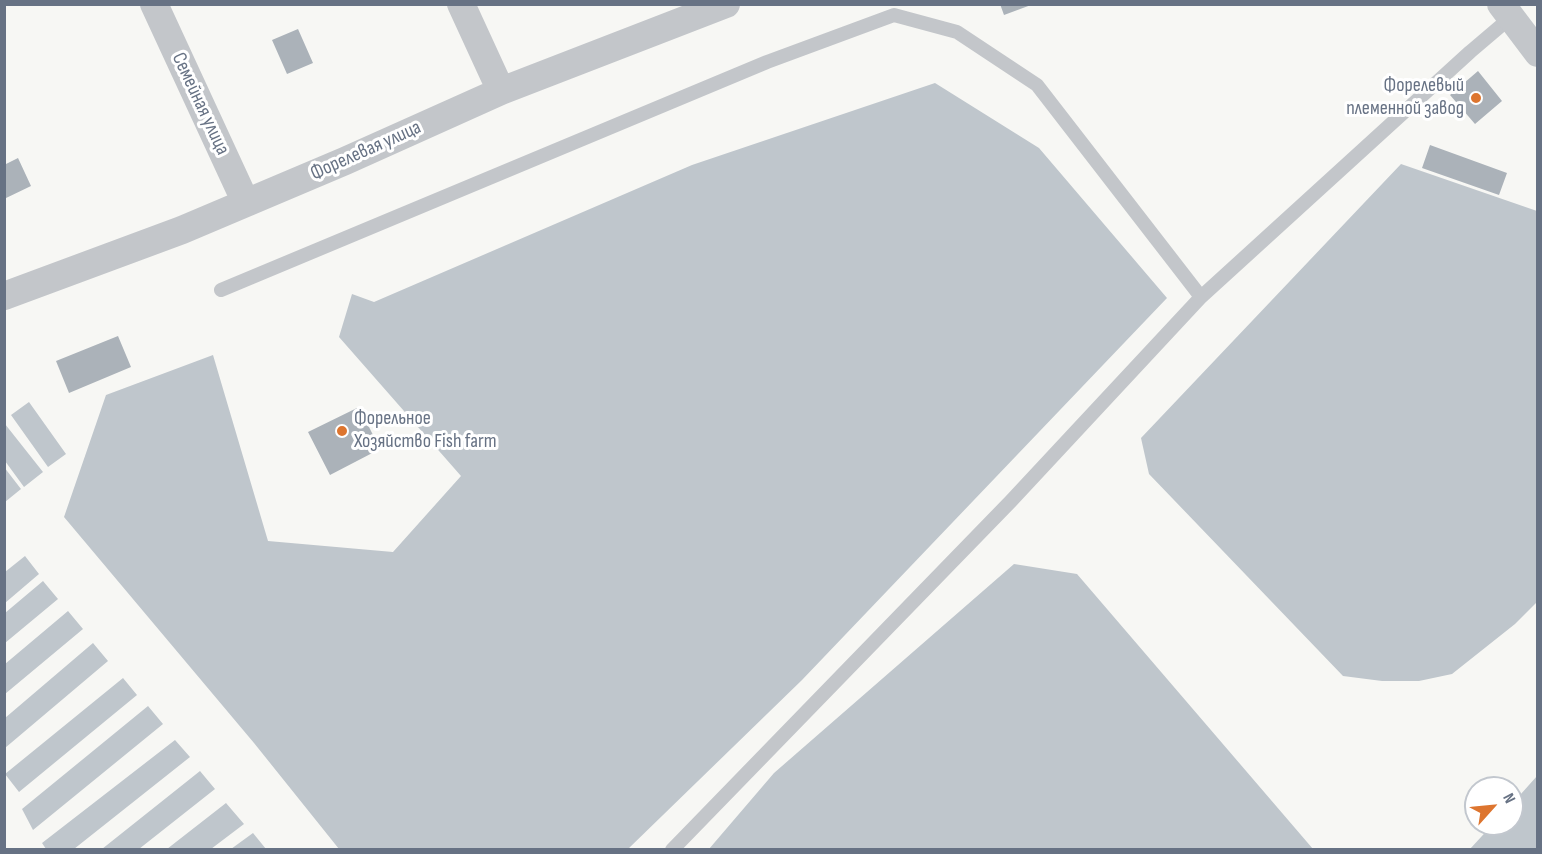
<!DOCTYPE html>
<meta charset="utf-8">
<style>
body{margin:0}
#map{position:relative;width:1542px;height:854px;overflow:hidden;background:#f7f7f4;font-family:"Sofia Sans Condensed",sans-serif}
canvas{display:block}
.frame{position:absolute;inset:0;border:6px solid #677284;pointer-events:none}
.north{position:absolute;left:1464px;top:776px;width:60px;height:60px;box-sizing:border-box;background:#fff;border:2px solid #c2c7ce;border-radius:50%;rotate:63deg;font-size:16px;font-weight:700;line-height:24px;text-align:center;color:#677284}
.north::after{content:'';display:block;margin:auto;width:21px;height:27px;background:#dd752f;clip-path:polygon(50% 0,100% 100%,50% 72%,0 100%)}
</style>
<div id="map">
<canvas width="1542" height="854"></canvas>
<div class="frame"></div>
<div class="north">N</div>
</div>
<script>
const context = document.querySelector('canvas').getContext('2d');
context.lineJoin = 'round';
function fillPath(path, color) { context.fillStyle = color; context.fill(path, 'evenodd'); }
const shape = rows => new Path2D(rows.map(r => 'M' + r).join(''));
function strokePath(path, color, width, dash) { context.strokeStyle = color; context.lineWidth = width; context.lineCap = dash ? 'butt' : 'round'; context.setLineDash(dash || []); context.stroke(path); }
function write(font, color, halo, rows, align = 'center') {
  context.font = font + ' "Sofia Sans Condensed",sans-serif'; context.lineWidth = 6; context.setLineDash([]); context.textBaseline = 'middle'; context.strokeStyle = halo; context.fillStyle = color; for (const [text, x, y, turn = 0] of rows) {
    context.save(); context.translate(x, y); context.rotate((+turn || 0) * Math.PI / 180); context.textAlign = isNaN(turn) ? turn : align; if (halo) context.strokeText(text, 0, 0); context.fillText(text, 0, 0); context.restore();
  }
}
fillPath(shape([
 [935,83,1039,148,1167,298,802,680,628,849,339,849,254,743,64,517,106,395,213,355,268,541,393,552,461,476,339,337,352,294,374,302,692,165],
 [1401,164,1537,211,1538,601,1515,624,1452,674,1419,681,1382,681,1343,676,1149,474,1141,438],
 [29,402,66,454,48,467,11,415],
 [5,424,43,472,24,487,5,461],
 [4,467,21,489,5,502,4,502],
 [25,556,39,574,5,603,5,572],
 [1014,564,1077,574,1313,849,709,849,774,773],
 [43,581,58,599,5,643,5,613],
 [68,611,83,629,5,694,5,664],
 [93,643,108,661,5,748,5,718],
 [123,678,137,695,19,792,5,774],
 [148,706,163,724,33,830,22,809],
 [175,740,190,757,74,849,46,849,42,843],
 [200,771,215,789,139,849,102,849],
 [1537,776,1537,849,1470,849,1493,824,1512,824,1512,804],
 [226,803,244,824,211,849,167,849],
 [253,833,266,849,231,849]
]), '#bfc6cc');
fillPath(shape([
 [1000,4,1031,4,1031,5,1004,15],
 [298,29,313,63,287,74,272,40],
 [1478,71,1502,101,1475,124,1450,95],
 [1430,145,1507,173,1499,195,1422,168],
 [18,158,31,186,4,199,4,165],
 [118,336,131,367,69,393,56,361],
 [359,407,380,449,330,475,308,432]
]), '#abb2b9');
strokePath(shape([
 [221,290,767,62,894,15,957,32,1037,85,1201,297,1470,52,1510,18],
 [672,850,1011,501,1201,297]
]), '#c3c6ca', 14);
strokePath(shape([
 [154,4,246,203],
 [461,4,501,91],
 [1501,4,1538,53],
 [4,296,182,230,345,161,501,91,726,4]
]), '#c3c6ca', 28);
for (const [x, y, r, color] of [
 [1476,98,6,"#dd752f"],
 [342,431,6,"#dd752f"]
]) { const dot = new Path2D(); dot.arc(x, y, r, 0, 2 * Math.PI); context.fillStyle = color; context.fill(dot); strokePath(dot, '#fff', 2); }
write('20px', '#677284', '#fff', [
 ["Форелевый",1464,86],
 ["племенной завод",1464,109],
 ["Форельное",354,419,"left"],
 ["Хозяйство Fish farm",354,442,"left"]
], 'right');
write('20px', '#677284', '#fff', [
 ["Семейная улица",200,104,65],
 ["Форелевая улица",366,151,-24]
]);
</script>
